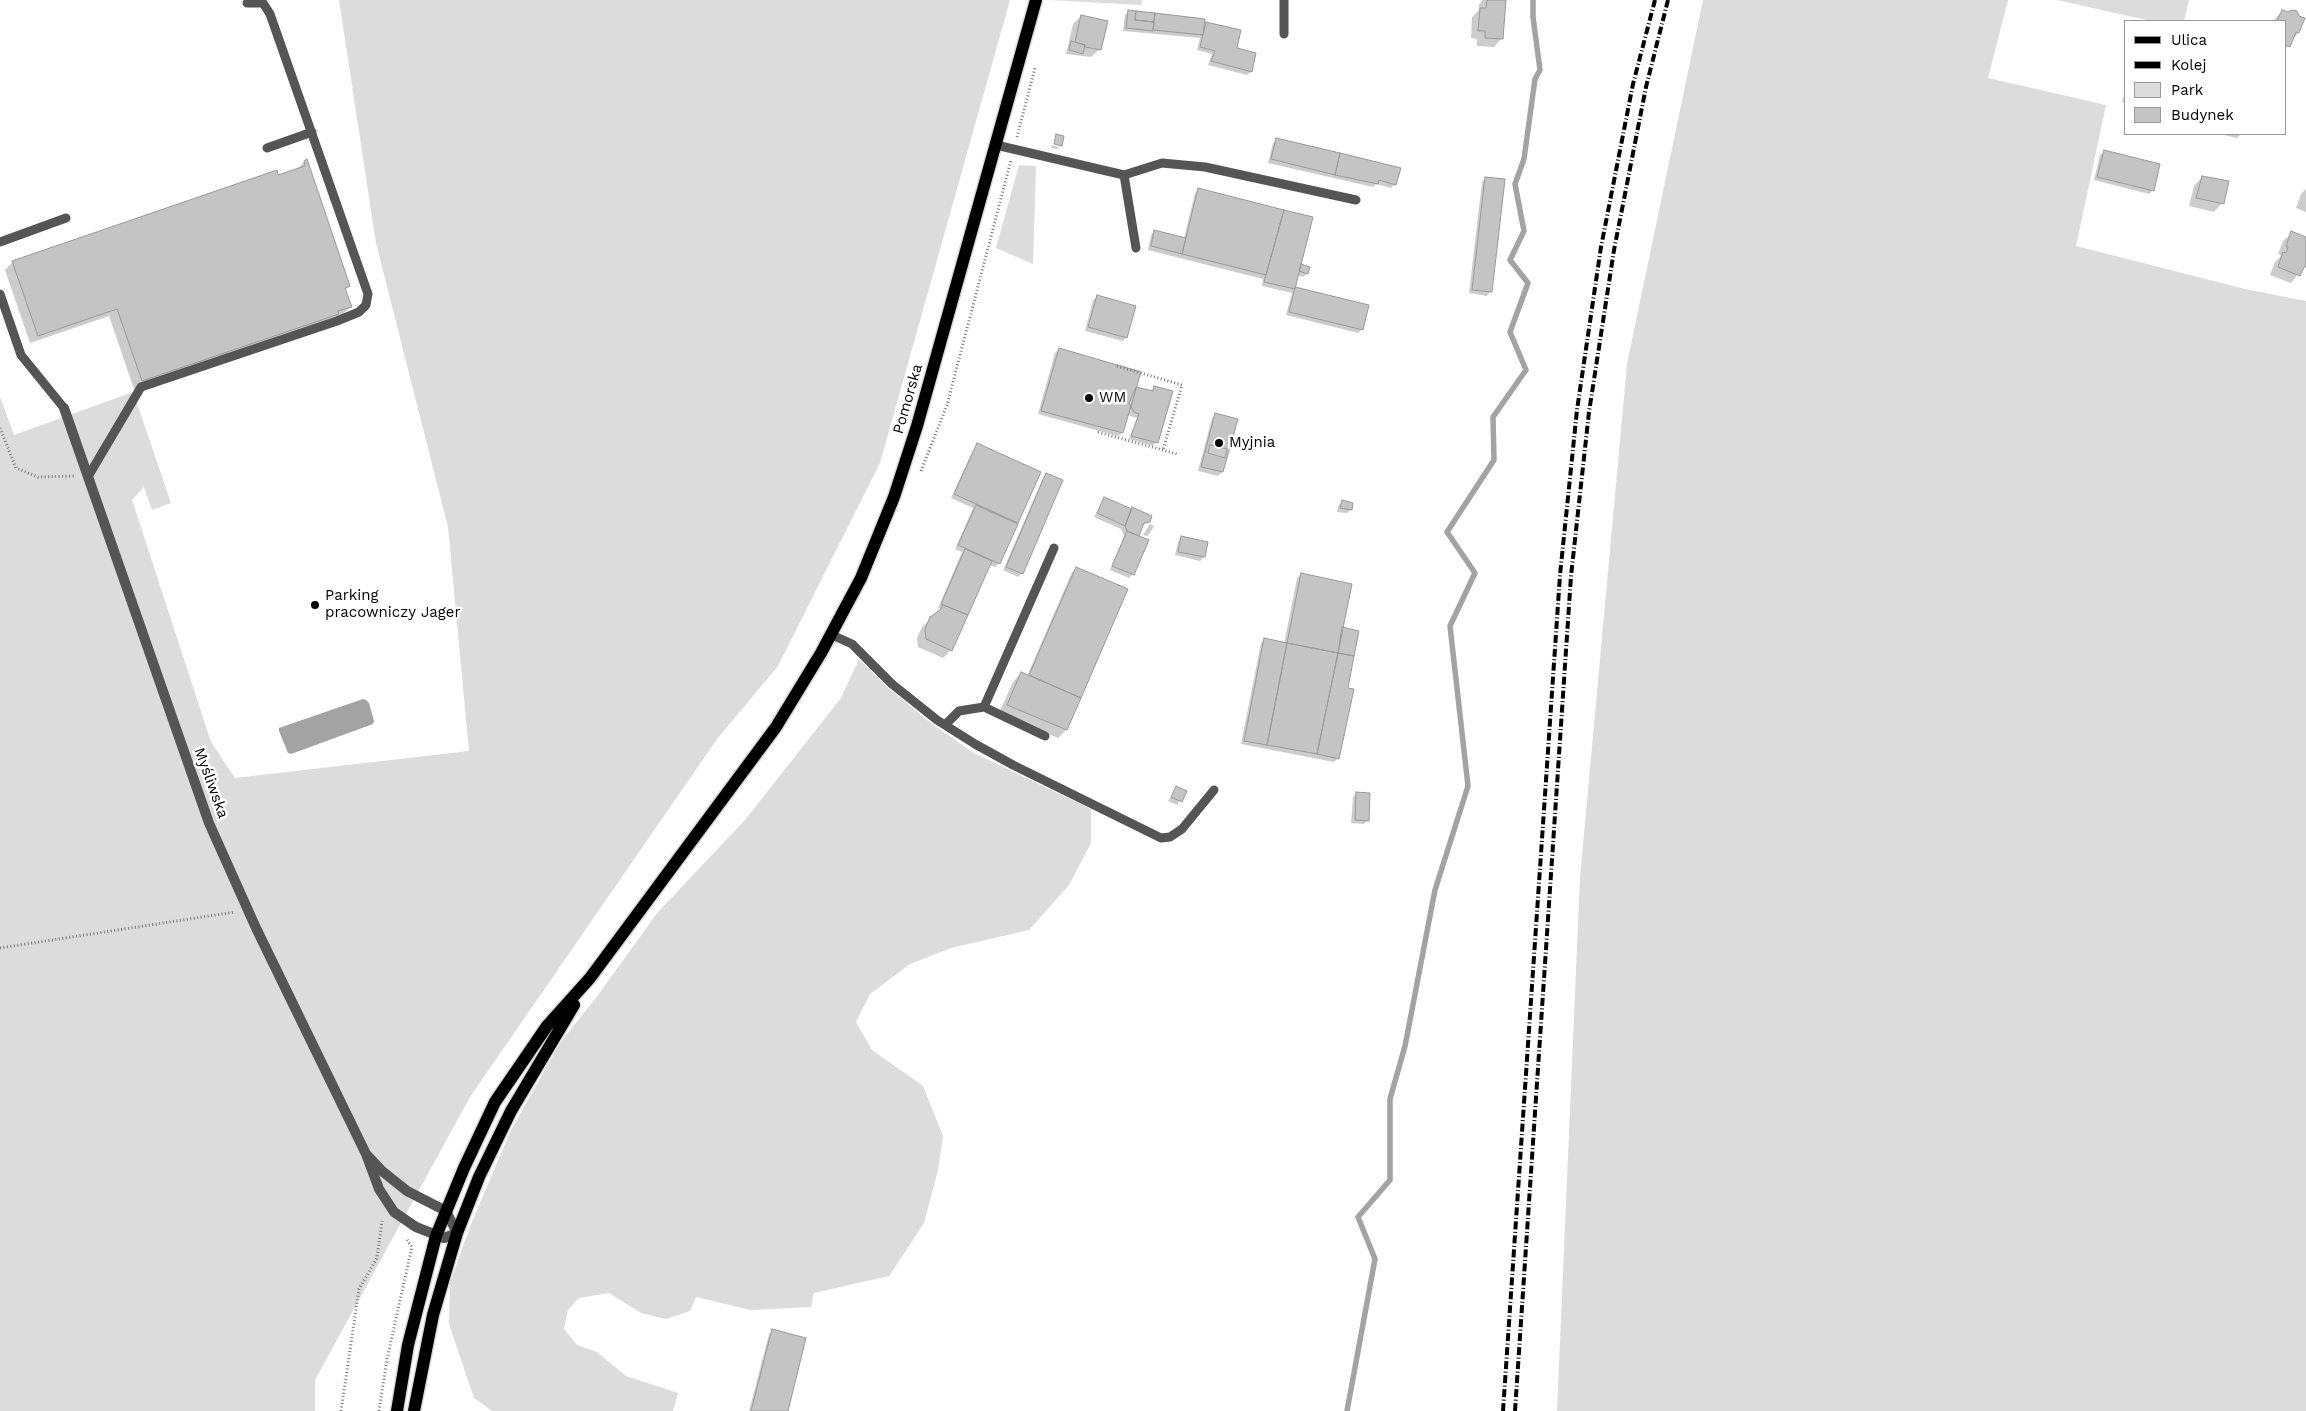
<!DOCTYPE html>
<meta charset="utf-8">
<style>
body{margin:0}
#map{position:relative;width:2306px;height:1411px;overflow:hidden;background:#fff;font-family:"Work Sans",sans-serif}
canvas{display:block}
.legend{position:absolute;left:2124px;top:20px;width:162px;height:115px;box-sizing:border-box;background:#fff;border:1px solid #999;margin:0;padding:6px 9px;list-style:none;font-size:15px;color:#000}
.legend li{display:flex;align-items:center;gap:10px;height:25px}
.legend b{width:25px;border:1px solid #999}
</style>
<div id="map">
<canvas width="2306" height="1411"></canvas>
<ul class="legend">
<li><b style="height:6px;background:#000"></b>Ulica</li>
<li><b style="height:6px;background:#000"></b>Kolej</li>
<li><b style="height:14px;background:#dcdcdc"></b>Park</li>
<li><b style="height:14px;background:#c4c4c4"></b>Budynek</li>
</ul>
</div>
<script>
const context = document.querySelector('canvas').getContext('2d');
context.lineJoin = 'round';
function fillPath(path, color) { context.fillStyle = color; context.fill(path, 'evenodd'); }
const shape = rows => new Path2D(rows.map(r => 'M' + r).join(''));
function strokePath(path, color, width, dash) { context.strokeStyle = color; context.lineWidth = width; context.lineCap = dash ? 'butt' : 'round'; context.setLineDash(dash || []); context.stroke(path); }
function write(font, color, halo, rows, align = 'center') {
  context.font = font + ' "Work Sans",sans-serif'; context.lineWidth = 5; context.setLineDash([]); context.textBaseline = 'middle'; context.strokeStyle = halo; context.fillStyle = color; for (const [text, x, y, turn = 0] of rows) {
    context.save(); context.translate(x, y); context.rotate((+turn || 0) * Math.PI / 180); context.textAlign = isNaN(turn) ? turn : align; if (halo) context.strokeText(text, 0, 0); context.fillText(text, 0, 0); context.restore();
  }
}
fillPath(shape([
 [339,0,1010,0,880,463,778,666,717,739,470,1097,315,1380,315,1411,0,1411,0,397,14,435,133,392,171,503,152,510,144,487,132,500,211,742,235,778,469,751,448,527,376,243],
 [1048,0,1142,0,1141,5],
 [1703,0,2008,0,1988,78,2106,105,2076,246,2245,289,2306,301,2306,1411,1557,1411,1580,878,1627,364],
 [2057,0,2189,0,2184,21,2151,21],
 [1019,165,1036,166,1033,264,996,248],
 [859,659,886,686,932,724,974,753,1091,809,1091,843,1069,885,1029,930,951,948,910,964,870,994,856,1022,872,1050,923,1086,943,1136,938,1170,924,1223,889,1276,814,1293,811,1307,751,1310,696,1297,690,1311,666,1319,641,1313,609,1293,579,1298,568,1310,564,1329,577,1345,597,1352,626,1376,678,1393,673,1411,492,1411,474,1398,449,1324,450,1282,471,1224,511,1130,560,1043,598,995,658,912,745,820,841,698]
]), '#dcdcdc');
fillPath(shape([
 [363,699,366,700,369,703,374,721,373,724,291,754,288,753,279,731,279,728]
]), '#a3a3a3');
fillPath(shape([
 [1483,0,1505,0,1502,38,1494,47,1477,46,1477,39,1471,38,1472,17,1479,10,1479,4],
 [1129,11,1203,27,1207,23,1235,49,1251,72,1247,75,1208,65,1212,54,1197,50,1200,38,1123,31,1125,15],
 [2282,11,2303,19,2298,33,2285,50,2285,21,2273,21],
 [1081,16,1100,49,1091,57,1066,54,1073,24],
 [2125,91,2125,103,2122,102],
 [2220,134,2241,134,2237,138],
 [1277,140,1395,184,1391,188,1376,184,1373,187,1268,163,1273,143],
 [1052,145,1059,147,1057,149,1051,148],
 [2104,152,2153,190,2149,194,2094,180,2100,155],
 [304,162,349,286,345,290,350,307,342,315,329,322,134,389,109,316,30,343,5,270,13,262,278,176,296,170],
 [2202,177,2222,203,2214,212,2189,206,2194,186],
 [1486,178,1503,181,1490,292,1487,296,1469,293,1482,182],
 [1199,189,1300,265,1307,274,1303,277,1297,275,1294,288,1362,329,1358,333,1286,315,1292,293,1262,286,1263,279,1148,250,1151,235,1155,231,1184,238,1195,193],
 [2306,189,2306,212,2296,208,2301,194],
 [2292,233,2306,238,2306,264,2291,283,2270,275,2275,262,2280,257,2281,255,2278,254,2283,241],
 [1097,297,1126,337,1123,341,1085,331,1093,300],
 [1059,349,1135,388,1150,391,1155,387,1156,442,1153,446,1129,439,1137,418,1130,416,1128,412,1122,433,1118,436,1038,414,1055,353],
 [1216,414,1237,420,1222,472,1218,476,1198,471,1212,418],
 [977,445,1039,473,999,563,995,567,989,565,951,650,943,658,918,647,917,638,922,627,941,609,938,608,962,552,955,549,973,508,951,498,974,448],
 [1047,474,1022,573,1018,577,1003,570,1043,478],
 [1104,498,1149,521,1142,526,1137,537,1133,574,1129,578,1110,570,1124,536,1121,529,1094,517],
 [1342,502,1351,510,1347,513,1337,512,1338,506],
 [1150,524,1154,526,1150,533,1147,536,1143,535],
 [1181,538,1207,543,1204,557,1200,561,1175,555,1178,542],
 [1076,568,1126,590,1066,730,1058,738,999,713,1013,682,1021,673,1027,676,1072,572],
 [1301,574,1341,628,1347,689,1338,758,1334,762,1241,744,1261,643,1265,639,1284,644,1297,578],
 [1177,787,1185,791,1177,805,1168,801],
 [1357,793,1367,820,1364,824,1351,823,1353,797],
 [772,1331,787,1411,749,1411,769,1334]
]), '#0003');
strokePath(shape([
 [1347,1411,1375,1259,1358,1217,1390,1180,1390,1099,1405,1046,1435,890,1468,786,1450,626,1475,573,1447,532,1494,460,1493,417,1526,370,1510,332,1528,283,1510,260,1524,231,1515,184,1524,159,1535,79,1540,70,1533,17,1533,0]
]), '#a3a3a3', 5.5);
const building = shape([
 [1487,0,1506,0,1503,39,1485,38,1485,31,1478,31,1480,8,1486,8,1487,0],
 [1128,10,1136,11,1135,20,1154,22,1153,31,1126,28,1128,10],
 [2282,10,2288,12,2292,10,2297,11,2299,16,2305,18,2299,33,2296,32,2290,47,2285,45,2285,21,2277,21,2282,10],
 [1136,11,1155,13,1154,22,1135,20,1136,11],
 [1155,13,1205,19,1203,35,1153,30,1155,13],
 [1081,15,1108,21,1101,50,1085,47,1085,45,1075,42,1081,15],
 [1206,22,1241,30,1237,48,1256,53,1252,72,1211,61,1215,51,1200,47,1206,22],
 [1071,41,1085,45,1083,54,1069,50,1071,41],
 [1056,134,1064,136,1062,146,1054,144,1056,134],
 [1276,138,1340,153,1335,175,1271,159,1276,138],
 [2104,150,2160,164,2154,191,2097,177,2104,150],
 [1340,153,1401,168,1396,185,1379,180,1378,184,1335,175,1340,153],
 [307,159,350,286,345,288,352,307,338,311,339,314,142,381,117,309,38,336,12,261,277,170,278,175,305,166,304,161,307,159],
 [2202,176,2229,181,2224,204,2196,198,2202,176],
 [1485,177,1505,179,1492,292,1472,290,1485,177],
 [1198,188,1284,210,1266,275,1182,254,1198,188],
 [1284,210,1313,217,1295,289,1264,282,1284,210],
 [1154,230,1186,238,1182,254,1151,246,1154,230],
 [2291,231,2306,237,2306,267,2304,267,2300,276,2278,267,2283,252,2286,253,2288,247,2286,246,2291,231],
 [1301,264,1310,267,1308,274,1299,271,1301,264],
 [1295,287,1369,305,1363,330,1289,312,1295,287],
 [1097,295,1136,306,1127,338,1088,327,1097,295],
 [1059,348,1141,372,1123,433,1041,411,1059,348],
 [1154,386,1173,391,1158,443,1131,436,1139,414,1134,412,1129,403,1136,387,1153,391,1154,386],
 [1215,413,1238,419,1223,472,1201,467,1215,413],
 [977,443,1041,472,1018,523,954,494,977,443],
 [1210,445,1227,449,1225,458,1208,453,1210,445],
 [1046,473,1063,480,1023,574,1006,567,1046,473],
 [1104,497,1132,509,1125,526,1097,513,1104,497],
 [1342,500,1353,503,1352,510,1340,508,1342,500],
 [976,505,1018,524,1000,564,958,545,976,505],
 [1132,507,1152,516,1150,522,1144,523,1139,536,1127,531,1125,526,1132,507],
 [1127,531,1149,540,1134,575,1112,566,1127,531],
 [1181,536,1208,542,1205,557,1178,552,1181,536],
 [965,549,992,561,968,615,941,604,965,549],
 [1076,567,1128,589,1081,698,1029,675,1076,567],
 [1301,573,1352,584,1338,653,1287,643,1301,573],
 [943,605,968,615,952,651,926,639,925,629,930,617,940,610,943,605],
 [1342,627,1359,631,1354,656,1338,653,1342,627],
 [1264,638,1287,643,1267,745,1244,741,1264,638],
 [1287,643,1338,653,1317,754,1267,745,1287,643],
 [1338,653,1354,656,1348,688,1354,689,1339,759,1317,754,1338,653],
 [1021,672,1081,698,1067,730,1007,705,1021,672],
 [1176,786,1187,791,1182,802,1171,797,1176,786],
 [1356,792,1370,793,1369,821,1355,820,1356,792],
 [772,1329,806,1338,788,1411,751,1411,772,1329]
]);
fillPath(building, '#c4c4c4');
strokePath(building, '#999', 1);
const primary = shape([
 [397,1411,408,1345,436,1236,464,1168,495,1102,547,1026,590,978,776,727,821,653,861,578,894,497,917,426,1036,0],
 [414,1411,433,1315,457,1233,479,1177,511,1111,574,1005]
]);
strokePath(primary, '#dbdbdb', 15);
strokePath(shape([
 [1017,137,1035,68],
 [1117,366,1182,385,1163,450],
 [0,428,16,468,38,477,74,476],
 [1098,432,1177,454],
 [921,471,947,405,1011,160],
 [0,948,235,912],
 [341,1411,359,1289,377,1258,382,1221],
 [379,1411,387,1359,412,1247,406,1238]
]), '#777', 3, [1, 2.5]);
strokePath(shape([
 [1284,0,1284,34],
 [996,145,1124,175,1162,163,1205,167,1356,200],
 [267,148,312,132],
 [1124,175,1136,248],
 [0,242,66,218],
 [0,294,21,355,64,408],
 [89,475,141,387,337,321,359,312,366,305,368,294,270,14,263,3,247,3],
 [832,635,852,644,892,684,937,720,975,744,1013,765,1161,838,1170,837,1182,829,1214,790],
 [984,707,1045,736],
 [945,725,959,711,984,707,1054,548]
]), '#555', 9);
strokePath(shape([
 [64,408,209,823,256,928,366,1154,379,1189,394,1212,416,1227,444,1238,457,1233,446,1211,407,1191,382,1171,366,1154]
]), '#555', 10);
strokePath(primary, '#000', 12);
strokePath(shape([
 [1503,1411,1560,575,1577,410,1601,247,1633,84,1655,0],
 [1515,1411,1571,576,1589,412,1614,250,1646,87,1668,0]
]), '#000', 4, [8, 2.5, 1, 2.5]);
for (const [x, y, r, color] of [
 [1089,398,5,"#000"],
 [1219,443,5,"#000"],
 [315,605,5,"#000"]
]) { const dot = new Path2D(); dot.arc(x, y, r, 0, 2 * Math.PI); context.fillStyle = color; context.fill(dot); strokePath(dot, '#fff', 2); }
write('15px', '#000', '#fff', [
 ["WM",1099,398],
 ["Myjnia",1229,443],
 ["Parking",325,596],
 ["pracowniczy Jager",325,613]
], 'left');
write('15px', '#000', '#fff', [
 ["Pomorska",908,399,-74],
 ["Myśliwska",211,783,70]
]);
</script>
